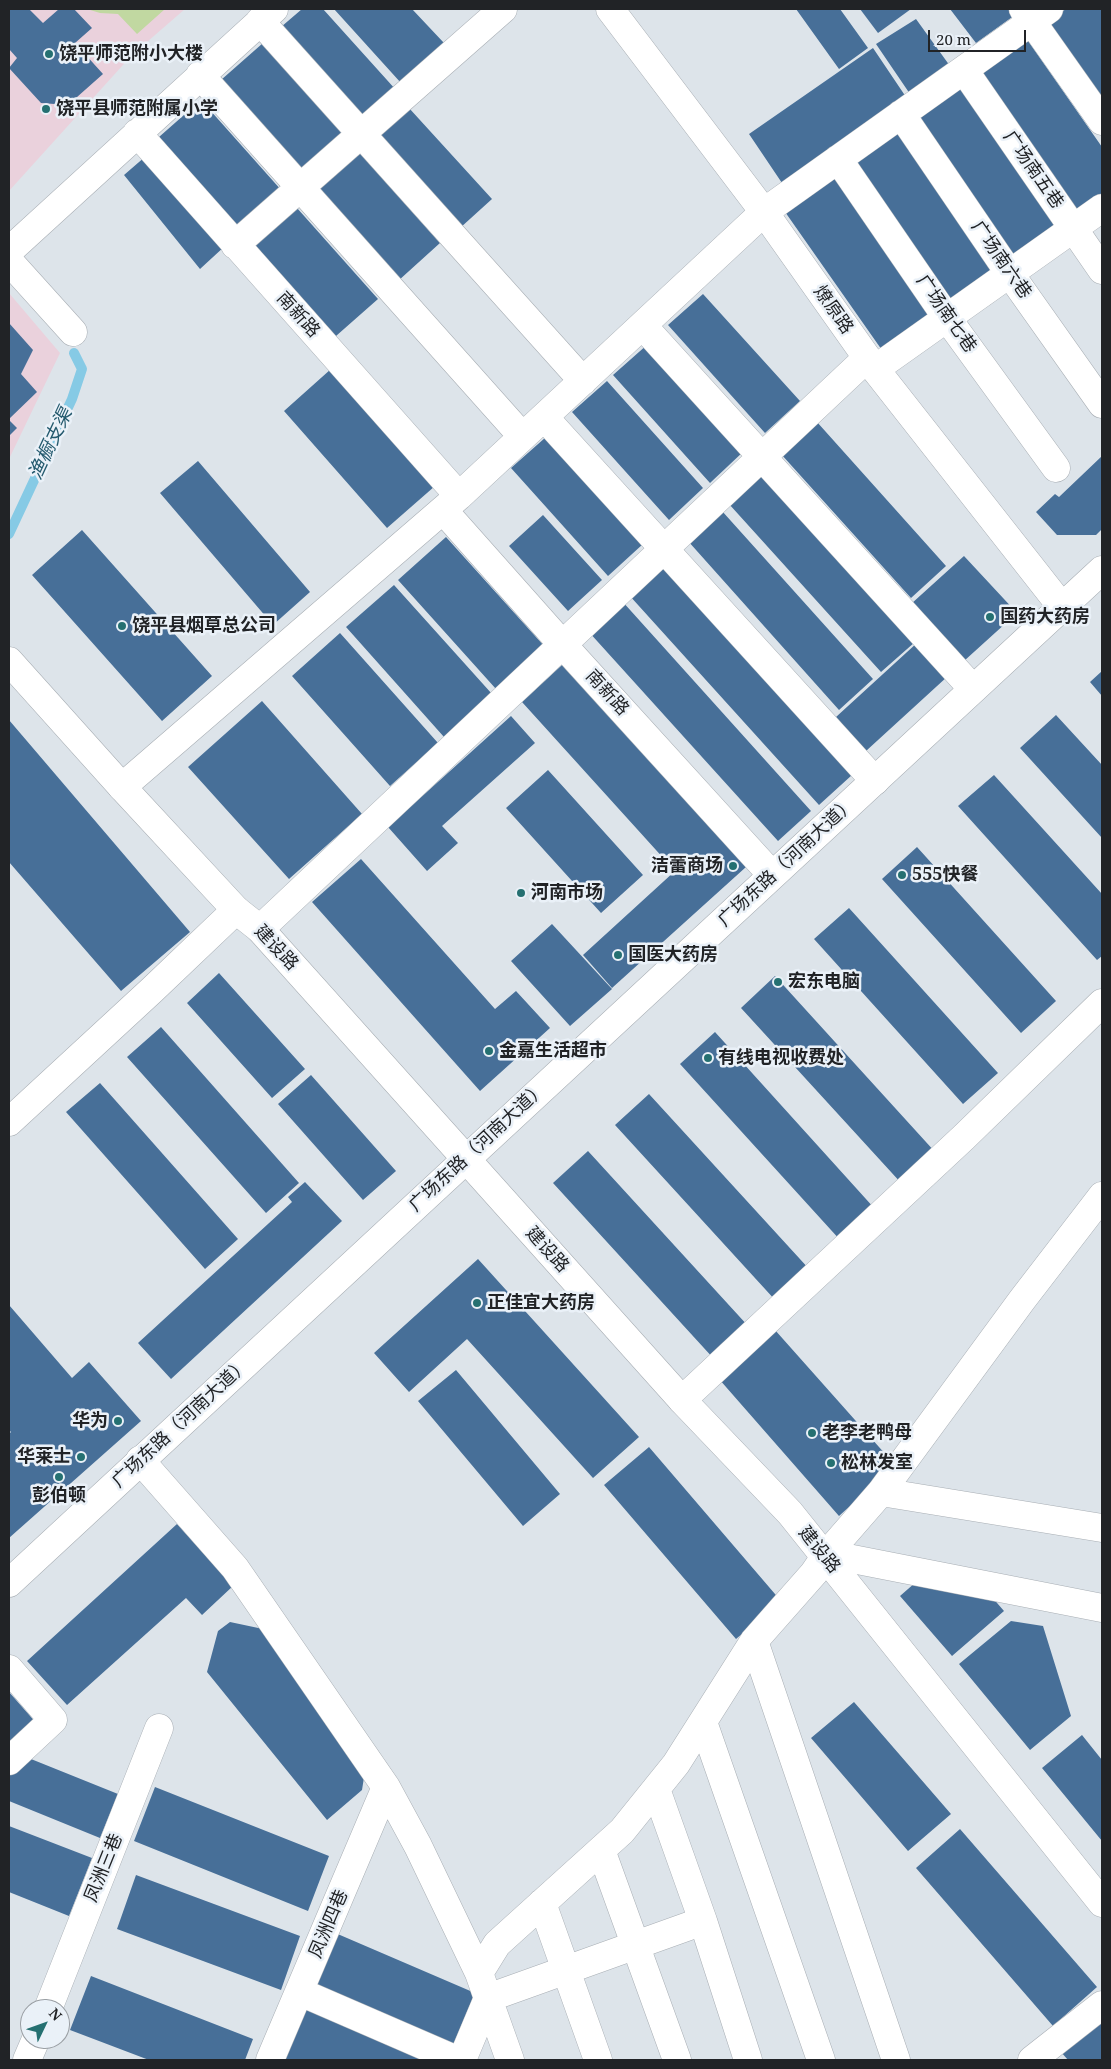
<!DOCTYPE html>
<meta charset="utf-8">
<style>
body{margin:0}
#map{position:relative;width:1111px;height:2069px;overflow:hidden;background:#dde4ea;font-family:"Noto Serif",serif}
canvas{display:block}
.frame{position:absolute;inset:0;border:10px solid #212326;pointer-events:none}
.north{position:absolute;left:20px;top:1999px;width:50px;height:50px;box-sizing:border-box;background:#eaf1f8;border:1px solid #9a9fa4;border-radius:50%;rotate:48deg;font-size:14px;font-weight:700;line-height:20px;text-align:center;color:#212326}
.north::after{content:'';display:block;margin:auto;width:18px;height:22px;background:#257071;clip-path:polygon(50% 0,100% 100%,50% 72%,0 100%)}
.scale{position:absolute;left:928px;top:30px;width:98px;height:22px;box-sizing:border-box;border:2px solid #212326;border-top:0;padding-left:6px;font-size:15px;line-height:18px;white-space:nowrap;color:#212326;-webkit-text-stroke:4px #eaf1f8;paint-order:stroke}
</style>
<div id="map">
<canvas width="1111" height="2069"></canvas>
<div class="frame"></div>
<div class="north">N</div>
<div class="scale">20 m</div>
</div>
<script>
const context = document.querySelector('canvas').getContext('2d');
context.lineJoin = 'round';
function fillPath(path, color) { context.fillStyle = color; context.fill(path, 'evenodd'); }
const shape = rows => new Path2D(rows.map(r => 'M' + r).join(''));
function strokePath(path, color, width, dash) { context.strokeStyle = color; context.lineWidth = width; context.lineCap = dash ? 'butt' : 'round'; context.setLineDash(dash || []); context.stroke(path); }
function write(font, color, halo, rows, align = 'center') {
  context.font = font + ' "Noto Serif","Noto Sans SC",serif'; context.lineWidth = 5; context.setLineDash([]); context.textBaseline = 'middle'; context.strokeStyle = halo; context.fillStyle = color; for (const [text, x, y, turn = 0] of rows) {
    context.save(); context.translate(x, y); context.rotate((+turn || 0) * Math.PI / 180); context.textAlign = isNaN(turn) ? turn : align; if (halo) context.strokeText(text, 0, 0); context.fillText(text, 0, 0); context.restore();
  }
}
fillPath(shape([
 [9,9,185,9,132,55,9,191],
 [9,293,60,353,9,459]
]), '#ead1dc');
fillPath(shape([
 [87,9,165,9,137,34,118,14,100,13]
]), '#c1d8a1');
strokePath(shape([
 [9,534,72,399,82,369,74,353]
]), '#86cae5', 10);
fillPath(shape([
 [9,9,29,9,43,23,59,9,74,9,92,28,75,43,103,74,68,105,41,103,9,68,17,58,9,49],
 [302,9,323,9,396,90,364,119,281,27],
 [334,9,412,9,444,43,401,83],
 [796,9,840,9,868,48,839,69],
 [860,9,911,9,878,33],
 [950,9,1011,9,1015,15,976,43],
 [1066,9,1102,9,1102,109,1042,25],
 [916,19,950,66,910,94,876,44],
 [1026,38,1102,147,1102,198,1077,216,976,73],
 [263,43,344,134,302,171,221,80],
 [873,48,906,97,782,183,749,134],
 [961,85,1062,228,1012,264,911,120],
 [201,100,282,191,240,228,159,137],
 [409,108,492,199,460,228,377,137],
 [899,129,999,272,949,307,849,164],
 [359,152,440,243,398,281,318,189],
 [146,156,225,246,200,269,124,175],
 [833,174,934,318,884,353,783,209],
 [297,208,378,299,336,336,255,245],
 [703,294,800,401,765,433,668,325],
 [9,323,33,350,21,374,37,392,9,419],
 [648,344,744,451,710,483,613,375],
 [331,369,435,486,387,528,284,411],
 [607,381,703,488,669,520,572,412],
 [9,420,17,428,9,436],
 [817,422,946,566,911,598,781,454],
 [546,437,643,544,608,576,511,468],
 [1102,456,1102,529,1096,535,1057,535,1036,512,1055,494,1059,497],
 [198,461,310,592,273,625,160,493],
 [763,473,915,642,881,672,729,504],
 [722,511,873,679,839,710,688,541],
 [543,515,602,580,568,611,509,546],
 [82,530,212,676,162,721,32,575],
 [446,537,545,647,496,689,398,580],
 [964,556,1017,613,964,661,911,604],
 [662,565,852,775,819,805,629,595],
 [394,585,492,694,444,737,346,627],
 [622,601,811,811,778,841,588,631],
 [340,633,438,743,390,786,292,676],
 [918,642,948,676,866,751,836,717],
 [562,665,746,867,612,988,583,955,675,871,522,702],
 [1102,671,1102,696,1090,682],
 [262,701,362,814,289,879,188,767],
 [1056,715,1102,765,1102,838,1020,748],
 [511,716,535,743,442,826,458,843,427,871,388,827],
 [9,720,190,932,121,991,9,862],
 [548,770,643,875,601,913,506,808],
 [994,775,1102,894,1102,956,1097,960,958,806],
 [917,847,1056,1001,1021,1033,882,879],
 [361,859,495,1009,516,991,550,1028,480,1091,312,902],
 [849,908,998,1073,963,1104,814,939],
 [552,924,612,989,570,1026,511,961],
 [219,973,305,1069,272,1098,187,1003],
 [775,976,936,1153,902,1184,741,1008],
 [161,1027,299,1183,266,1213,127,1057],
 [715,1032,875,1209,841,1241,680,1064],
 [311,1075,396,1171,363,1200,278,1104],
 [100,1083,238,1239,205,1269,66,1112],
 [649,1094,810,1270,776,1301,615,1125],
 [588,1151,749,1327,714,1359,553,1183],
 [305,1182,342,1221,171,1379,138,1343,292,1202,288,1197],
 [478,1259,639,1437,593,1478,467,1339,409,1392,374,1353],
 [9,1305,72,1378,89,1362,141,1421,9,1538,9,1434,11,1432,9,1430],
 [775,1330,895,1465,839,1516,719,1379],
 [456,1370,560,1494,523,1526,418,1401],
 [649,1447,781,1601,736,1639,604,1485],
 [177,1524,233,1586,202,1615,186,1598,67,1705,27,1661],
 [916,1582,991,1596,1004,1611,952,1656,900,1596],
 [1011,1621,1043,1626,1071,1716,1030,1750,959,1664],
 [230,1622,263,1629,365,1771,362,1790,327,1820,207,1672,218,1631],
 [9,1692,38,1725,9,1752],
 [854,1702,951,1814,908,1851,811,1738],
 [1082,1735,1102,1760,1102,1841,1042,1768],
 [26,1757,118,1794,100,1838,9,1801,9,1774],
 [155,1787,329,1856,308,1911,134,1841],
 [9,1826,92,1858,69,1916,9,1892],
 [960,1829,1097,1987,1053,2026,916,1868],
 [136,1875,300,1936,281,1990,117,1929],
 [333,1932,475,1993,451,2050,309,1989],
 [91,1976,253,2039,245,2060,149,2060,70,2030],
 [302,2007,427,2060,280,2060],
 [1102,2015,1102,2060,1068,2060,1061,2052]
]), '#476f98');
const minor = shape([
 [1023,9,1102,121],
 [260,21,583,381],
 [964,70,1102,270],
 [200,75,522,436],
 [901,114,1010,274,1102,404],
 [137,133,459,496],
 [838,159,947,318,1056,468],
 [235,245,503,9],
 [9,251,274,9],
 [9,261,73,332],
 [643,326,973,689],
 [875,369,1102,208],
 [544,417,875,781],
 [443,510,562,644,772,875],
 [122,787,459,496,764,212,1049,9],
 [260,929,867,358],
 [9,1122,152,990,236,910],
 [682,1400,964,1137,1102,1003],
 [140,1460,235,1568,386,1787,418,1846,479,1973,510,2060],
 [881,1492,1102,1528],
 [827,1554,1102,1608],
 [754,1641,896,2060],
 [9,1669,53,1720,9,1761],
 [703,1722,821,2060],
 [656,1789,703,1921,748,2060],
 [601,1850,677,2060],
 [542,1903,598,2060],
 [479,1973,497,1944,622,1831,676,1764,754,1641,814,1573,827,1554,881,1492,1022,1300,1102,1196],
 [300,1992,457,2060],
 [48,2009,159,1728],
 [27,2060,36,2039],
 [270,2060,386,1787],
 [462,2060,488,1998,703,1921],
 [1032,2060,1102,2005]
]);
const major = shape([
 [610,9,764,212,875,369,1062,607],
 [9,661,122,787,236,910,260,929,682,1400,790,1513,1102,1903],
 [9,1583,1102,570]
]);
strokePath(minor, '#a8aeb4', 29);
strokePath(major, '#a8aeb4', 29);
strokePath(minor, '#fff', 28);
strokePath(major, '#fff', 28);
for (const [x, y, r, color] of [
 [49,54,5,"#257071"],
 [46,109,5,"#257071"],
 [990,617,5,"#257071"],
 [122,626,5,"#257071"],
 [733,866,5,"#257071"],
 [902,875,5,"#257071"],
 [521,893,5,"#257071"],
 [618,955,5,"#257071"],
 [778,982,5,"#257071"],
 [489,1051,5,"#257071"],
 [708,1058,5,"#257071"],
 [477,1303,5,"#257071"],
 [118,1421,5,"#257071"],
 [812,1433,5,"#257071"],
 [81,1457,5,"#257071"],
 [831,1463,5,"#257071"],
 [59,1477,5,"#257071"]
]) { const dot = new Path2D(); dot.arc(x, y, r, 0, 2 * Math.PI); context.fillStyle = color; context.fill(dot); strokePath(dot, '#eaf1f8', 2); }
write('bold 18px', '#212326', '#eaf1f8', [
 ["饶平师范附小大楼",59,54],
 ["饶平县师范附属小学",56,109],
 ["国药大药房",1000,617],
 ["饶平县烟草总公司",132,626],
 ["洁蕾商场",723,866,"right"],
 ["555快餐",912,875],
 ["河南市场",531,893],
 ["国医大药房",628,955],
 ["宏东电脑",788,982],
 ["金嘉生活超市",499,1051],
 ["有线电视收费处",718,1058],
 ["正佳宜大药房",487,1303],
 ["华为",108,1421,"right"],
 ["老李老鸭母",822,1433],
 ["华莱士",71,1457,"right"],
 ["松林发室",841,1463],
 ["彭伯顿",59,1496,"center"]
], 'left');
write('18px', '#212326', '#eaf1f8', [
 ["广场南五巷",1033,170,55],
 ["广场南六巷",1001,260,55],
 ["燎原路",833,310,55],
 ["广场南七巷",946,314,55],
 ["南新路",298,315,48],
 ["南新路",607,693,48],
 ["广场东路（河南大道）",787,862,-43],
 ["建设路",276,948,47],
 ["广场东路（河南大道）",478,1147,-43],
 ["建设路",547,1250,48],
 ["广场东路（河南大道）",181,1423,-43],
 ["建设路",819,1550,51],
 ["凤洲三巷",104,1868,-68],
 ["凤洲四巷",329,1924,-67]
]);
write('italic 19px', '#23596d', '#eaf1f8', [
 ["渔橱支渠",51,444,-65]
]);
</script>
